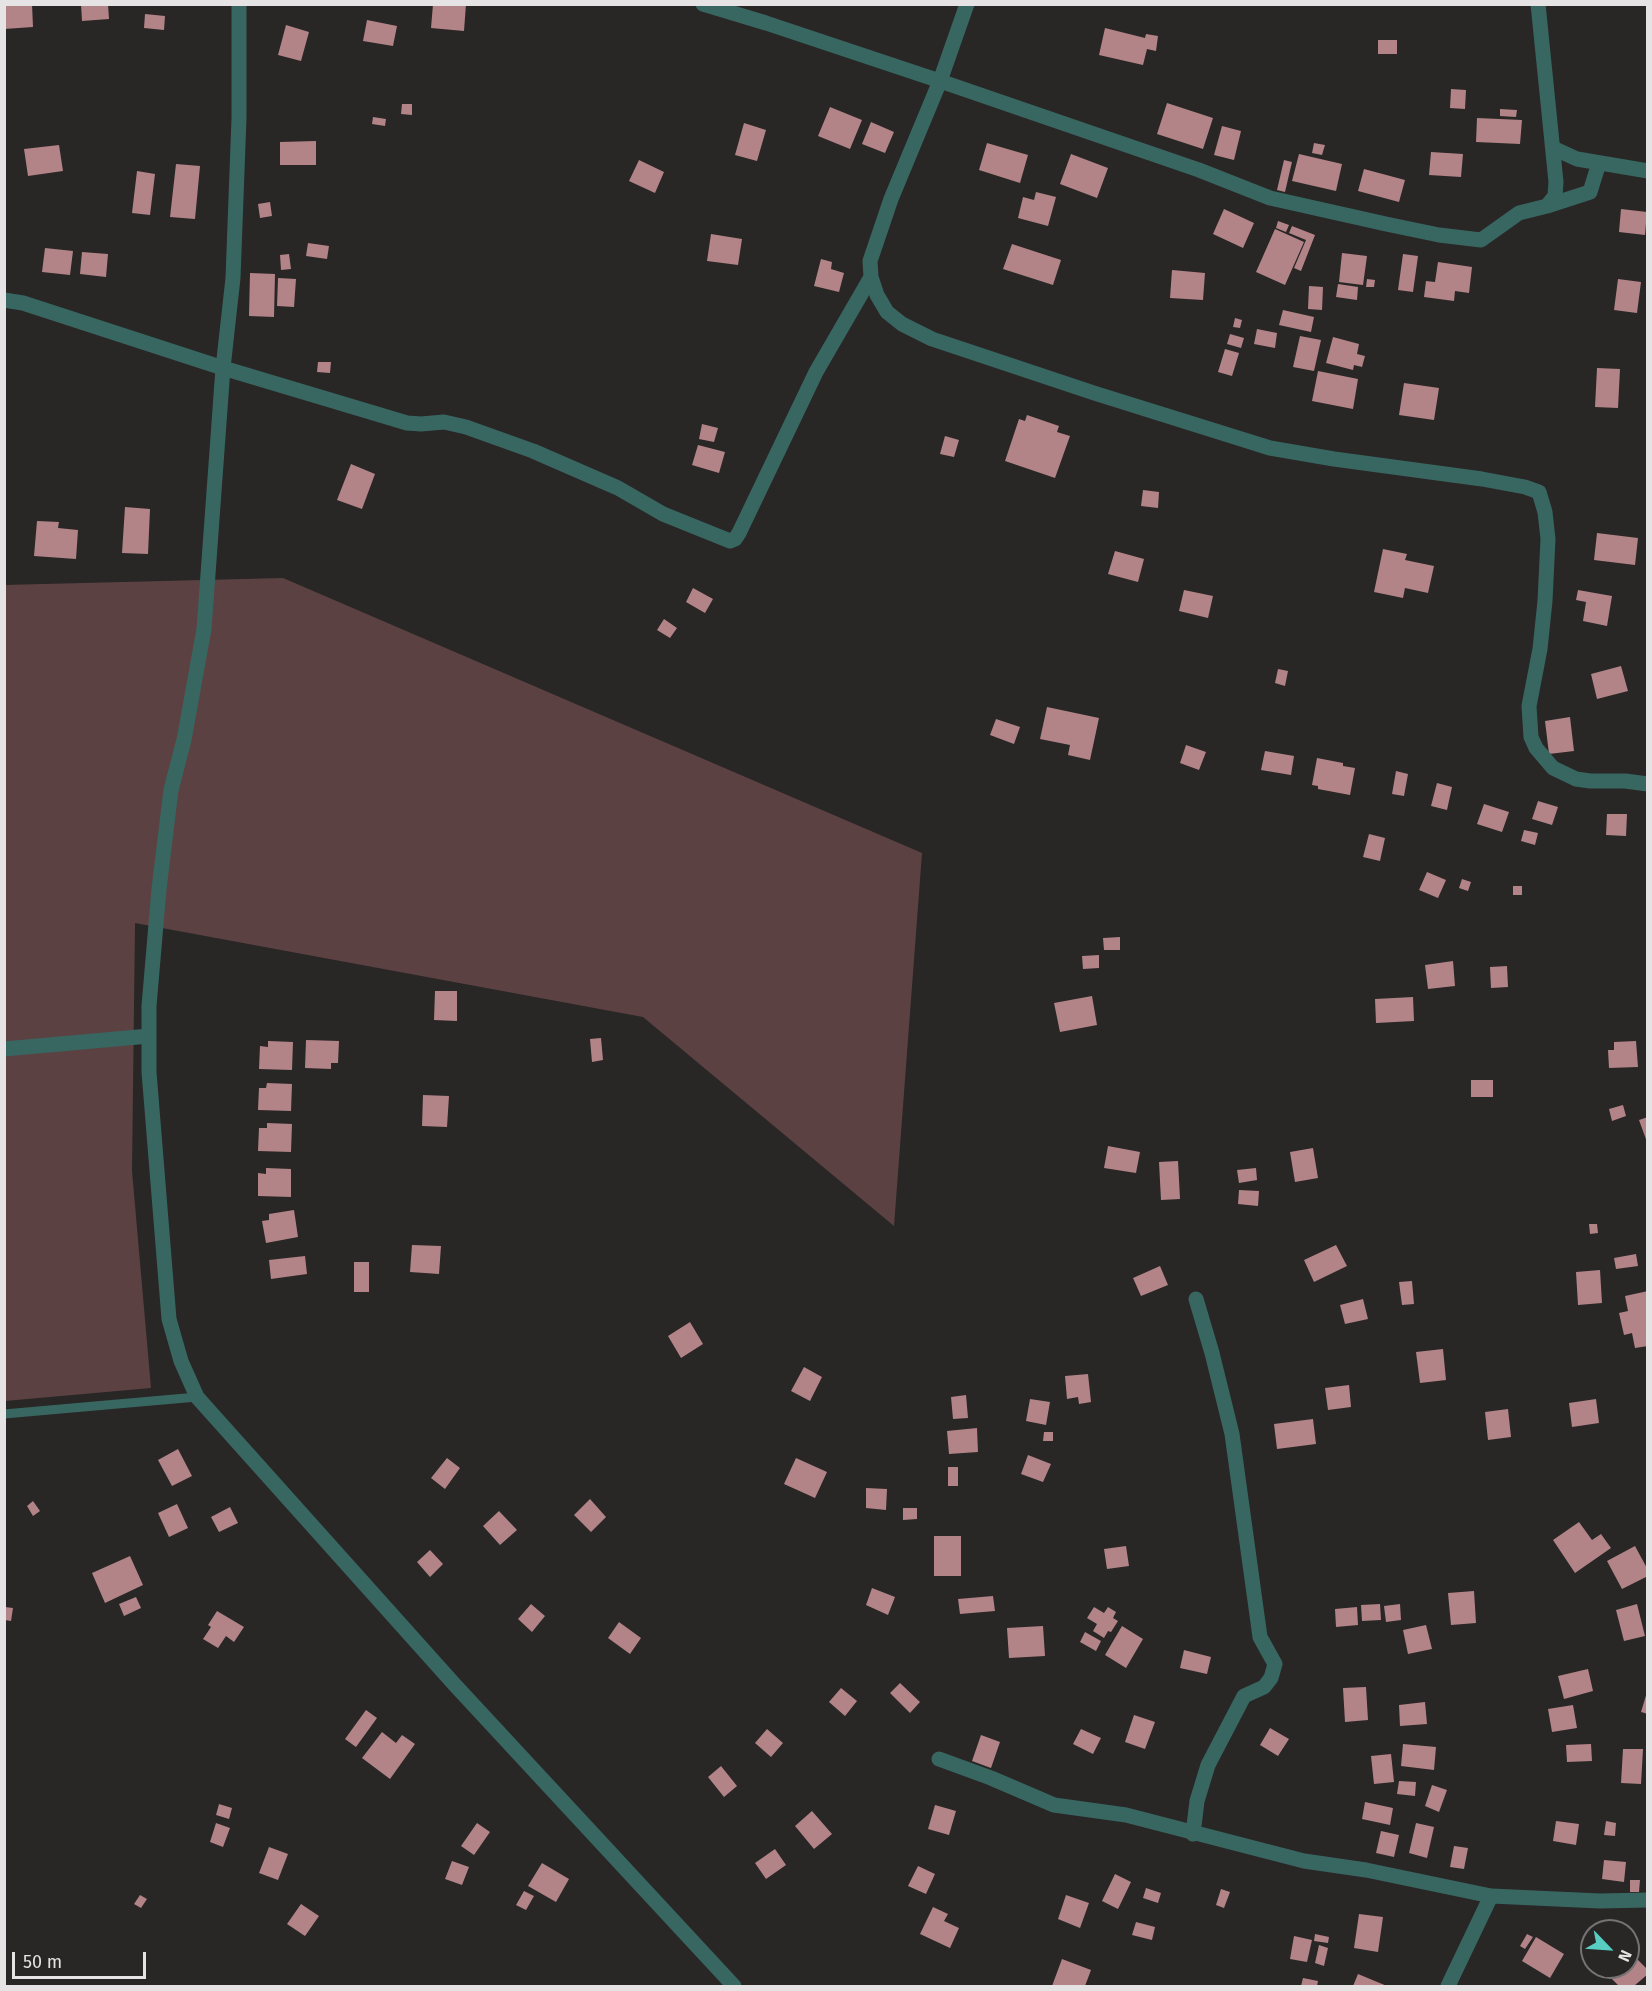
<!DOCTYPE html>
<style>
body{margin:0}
#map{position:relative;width:1652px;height:1991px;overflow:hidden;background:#292626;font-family:"Fira Sans",sans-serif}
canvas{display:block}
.frame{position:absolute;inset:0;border:6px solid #e5e3e3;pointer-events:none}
.north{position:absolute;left:1580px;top:1919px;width:60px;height:60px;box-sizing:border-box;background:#292626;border:2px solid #747272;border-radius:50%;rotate:115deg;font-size:16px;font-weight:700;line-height:24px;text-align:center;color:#e5e3e3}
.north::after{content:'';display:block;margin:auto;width:21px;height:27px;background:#57cec1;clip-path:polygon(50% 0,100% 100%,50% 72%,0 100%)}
.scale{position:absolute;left:12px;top:1952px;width:134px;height:27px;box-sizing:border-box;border:3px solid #e5e3e3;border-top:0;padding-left:8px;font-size:18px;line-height:21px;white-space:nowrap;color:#e5e3e3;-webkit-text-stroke:4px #292626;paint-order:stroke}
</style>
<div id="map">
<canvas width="1652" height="1991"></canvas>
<div class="frame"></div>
<div class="north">N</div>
<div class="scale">50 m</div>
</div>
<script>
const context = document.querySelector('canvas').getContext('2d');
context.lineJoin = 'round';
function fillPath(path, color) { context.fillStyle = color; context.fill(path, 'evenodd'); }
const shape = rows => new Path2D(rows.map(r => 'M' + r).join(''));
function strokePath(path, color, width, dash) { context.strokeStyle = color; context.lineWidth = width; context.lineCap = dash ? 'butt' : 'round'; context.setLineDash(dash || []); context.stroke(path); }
fillPath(shape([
 [283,578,922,853,894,1226,643,1017,135,923,132,1171,151,1388,5,1401,4,585]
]), '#5c4143');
fillPath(shape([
 [4,4,32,4,33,27,4,29],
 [81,4,108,4,109,19,82,21],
 [433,4,466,4,464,31,431,28],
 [145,14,165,16,164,30,144,28],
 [367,20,397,26,393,46,363,41],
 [286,25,309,32,301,61,278,55],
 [1105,28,1145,38,1146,34,1158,36,1156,51,1147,49,1143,65,1099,55],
 [1378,40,1397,40,1397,54,1378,54],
 [1451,89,1466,90,1465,109,1450,108],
 [1167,103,1213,118,1203,149,1157,134],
 [402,104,412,104,412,115,401,114],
 [830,107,862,120,850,149,818,136],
 [1500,109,1517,110,1516,117,1500,116],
 [373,117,386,119,385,126,372,124],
 [1477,118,1522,120,1520,144,1476,142],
 [871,122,894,132,885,153,862,144],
 [744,123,766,130,757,161,735,155],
 [1222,126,1241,131,1234,160,1214,155],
 [316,141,316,165,280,165,280,142],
 [987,143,1028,155,1020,183,979,170],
 [1314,143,1325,145,1322,155,1312,153],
 [59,145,63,171,28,176,24,149],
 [1431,152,1463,154,1461,177,1429,175],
 [1071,154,1108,168,1097,198,1060,184],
 [1299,154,1342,164,1336,191,1292,181],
 [639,160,664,172,655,193,629,181],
 [1284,160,1292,162,1285,192,1277,190],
 [176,164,200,166,195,219,170,217],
 [1364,169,1405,180,1399,202,1358,191],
 [137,171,155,174,150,215,132,213],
 [1036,192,1056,197,1048,226,1018,218,1023,197,1034,200],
 [270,202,272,216,260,218,258,204],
 [1224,209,1254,223,1243,248,1213,234],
 [1621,209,1647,212,1645,235,1619,232],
 [1278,221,1289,225,1286,232,1276,228],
 [1292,226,1315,235,1301,271,1294,268,1306,240,1289,233],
 [1275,229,1304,242,1285,285,1256,272],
 [711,234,742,239,738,265,707,261],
 [308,243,329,246,327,259,306,256],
 [1012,244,1061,260,1053,285,1003,269],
 [45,248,73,251,70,275,42,272],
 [82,252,108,254,106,277,80,274],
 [1342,253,1367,256,1363,285,1339,282],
 [289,254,291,269,281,270,280,255],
 [1403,254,1418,256,1413,292,1398,290],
 [821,259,832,262,831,269,844,273,839,292,814,286],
 [1438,262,1472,267,1469,293,1455,291,1454,301,1424,297,1426,281,1435,282],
 [1172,270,1205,273,1203,300,1170,298],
 [250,273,275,274,274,317,249,316],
 [278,278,296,279,294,307,277,306],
 [1367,279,1375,280,1374,287,1366,287],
 [1618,279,1641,282,1637,313,1614,310],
 [1338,284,1358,287,1357,300,1336,297],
 [1309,286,1323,287,1322,310,1308,309],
 [1283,310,1314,317,1311,332,1279,325],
 [1235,318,1242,320,1240,328,1233,327],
 [1257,329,1277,333,1275,348,1254,344],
 [1230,334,1244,338,1241,348,1227,344],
 [1300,336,1321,340,1314,371,1293,367],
 [1333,337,1359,344,1357,354,1365,356,1362,367,1354,365,1353,370,1326,363],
 [1225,349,1239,353,1232,376,1218,372],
 [318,362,331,362,330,373,317,372],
 [1597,368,1620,369,1618,408,1595,407],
 [1318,371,1358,379,1353,409,1312,401],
 [1404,383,1439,388,1434,420,1399,415],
 [1027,415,1059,426,1057,432,1070,436,1055,478,1005,461,1019,419,1025,421],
 [702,424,718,428,714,442,699,439],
 [945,436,959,440,954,457,940,454],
 [698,445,725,452,719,473,692,465],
 [351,464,375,474,362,509,337,500],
 [1143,490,1159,492,1158,508,1141,506],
 [125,507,150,509,148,554,122,553],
 [37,521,59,522,58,528,78,530,76,559,34,556],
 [1597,533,1638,538,1635,565,1594,560],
 [1383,549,1407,554,1405,560,1434,566,1428,593,1405,588,1403,598,1374,592],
 [1115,551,1144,559,1138,582,1108,574],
 [693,588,713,599,705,613,686,602],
 [1184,590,1213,596,1208,618,1179,611],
 [1578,590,1612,596,1607,626,1583,621,1586,602,1576,600],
 [664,619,677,628,670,638,657,630],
 [1621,666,1628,691,1597,699,1591,674],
 [1278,669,1288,671,1285,686,1275,683],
 [1047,707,1099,718,1090,760,1068,755,1070,745,1040,739],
 [1570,717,1574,751,1549,754,1545,721],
 [996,719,1020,727,1014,744,990,735],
 [1186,745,1206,752,1199,770,1180,763],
 [1265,751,1294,756,1291,775,1261,770],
 [1317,758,1343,763,1343,766,1355,768,1350,795,1318,789,1318,786,1312,785],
 [1396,771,1408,774,1404,796,1392,794],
 [1437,783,1452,787,1447,810,1431,806],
 [1538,801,1558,807,1552,825,1532,819],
 [1484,804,1509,812,1502,832,1477,824],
 [1607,814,1627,814,1626,836,1606,835],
 [1524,830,1538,833,1535,845,1521,841],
 [1369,834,1385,838,1380,861,1363,857],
 [1427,872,1446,880,1438,898,1419,890],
 [1462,879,1471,882,1468,891,1459,888],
 [1513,886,1522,886,1522,895,1513,895],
 [1120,937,1120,950,1104,950,1103,938],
 [1099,955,1099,968,1083,969,1082,956],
 [1453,961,1455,986,1428,989,1425,965],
 [1507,966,1508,987,1491,988,1490,967],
 [435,991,457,991,457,1021,434,1020],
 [1092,996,1097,1025,1060,1032,1054,1003],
 [1413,997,1414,1021,1376,1023,1375,999],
 [601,1038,603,1060,592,1062,590,1039],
 [306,1040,339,1041,338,1063,331,1063,331,1069,305,1068],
 [268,1041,293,1042,292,1070,259,1069,260,1046,268,1047],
 [1636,1041,1638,1067,1609,1068,1608,1050,1614,1050,1614,1042],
 [1471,1080,1493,1080,1493,1097,1471,1097],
 [267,1083,292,1084,291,1111,258,1110,259,1088,266,1088],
 [423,1095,449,1096,447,1127,422,1126],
 [1623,1105,1626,1116,1612,1121,1609,1109],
 [1648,1117,1648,1142,1647,1142,1639,1120],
 [267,1123,292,1124,291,1152,258,1151,259,1128,267,1128],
 [1108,1146,1140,1152,1136,1173,1104,1168],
 [1313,1148,1318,1178,1295,1182,1290,1152],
 [1178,1161,1180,1199,1161,1200,1159,1162],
 [266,1168,291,1169,291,1197,258,1196,258,1173,266,1174],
 [1256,1168,1257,1180,1239,1183,1237,1170],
 [1239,1190,1259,1191,1258,1206,1238,1204],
 [294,1210,298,1237,266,1243,262,1221,269,1220,269,1214],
 [1589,1224,1597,1224,1598,1233,1590,1234],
 [412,1245,441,1246,439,1274,410,1272],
 [1336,1245,1347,1266,1314,1282,1304,1260],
 [1636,1254,1638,1266,1616,1269,1614,1258],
 [305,1256,307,1274,271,1279,269,1260],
 [354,1262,369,1262,369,1292,354,1292],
 [1160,1266,1168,1285,1141,1296,1133,1278],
 [1600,1270,1602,1303,1578,1305,1576,1272],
 [1412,1281,1414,1304,1402,1305,1399,1282],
 [1648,1291,1648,1346,1635,1348,1632,1333,1624,1335,1619,1313,1628,1311,1625,1296],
 [1363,1299,1368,1319,1345,1324,1340,1305],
 [690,1322,703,1344,681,1358,668,1336],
 [1443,1349,1446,1380,1420,1383,1416,1352],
 [804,1367,822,1377,810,1401,791,1391],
 [1088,1374,1091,1402,1079,1404,1078,1397,1067,1399,1065,1376],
 [1349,1385,1351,1407,1328,1410,1325,1388],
 [966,1395,968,1418,953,1419,951,1397],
 [1030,1399,1050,1402,1046,1425,1026,1421],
 [1596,1399,1599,1423,1572,1427,1569,1403],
 [1508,1409,1511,1437,1488,1440,1485,1412],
 [1313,1419,1316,1444,1277,1449,1274,1424],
 [977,1428,978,1452,949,1454,947,1431],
 [1044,1432,1053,1432,1053,1441,1043,1441],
 [178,1449,192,1476,172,1486,158,1460],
 [1028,1455,1051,1464,1043,1482,1021,1474],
 [447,1458,460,1468,445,1489,431,1478],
 [796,1458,827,1472,815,1498,784,1484],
 [948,1467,958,1467,958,1486,948,1486],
 [866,1488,887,1489,886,1510,866,1508],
 [590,1499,606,1517,591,1532,574,1515],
 [33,1501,40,1511,33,1516,27,1506],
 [177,1504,188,1528,169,1537,158,1513],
 [230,1507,238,1523,219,1532,211,1517],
 [903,1508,917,1508,917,1519,903,1520],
 [499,1511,517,1530,500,1545,483,1526],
 [1579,1522,1592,1540,1601,1534,1611,1548,1575,1573,1553,1540],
 [934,1536,961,1536,961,1576,934,1576],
 [1126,1546,1129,1566,1107,1569,1104,1549],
 [1635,1546,1648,1570,1648,1576,1622,1589,1607,1561],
 [430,1550,443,1564,430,1577,417,1562],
 [130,1556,143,1585,105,1603,92,1573],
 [872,1588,895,1597,888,1615,866,1605],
 [1474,1591,1476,1623,1451,1625,1448,1593],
 [993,1596,995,1611,960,1614,958,1599],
 [136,1597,141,1608,124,1616,119,1604],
 [531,1604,545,1616,532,1632,518,1619],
 [1380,1604,1381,1620,1362,1621,1361,1605],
 [1400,1604,1401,1620,1386,1622,1384,1606],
 [1637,1604,1645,1636,1624,1641,1616,1610],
 [5,1607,13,1608,11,1621,5,1620],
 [1094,1607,1104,1613,1108,1607,1116,1612,1113,1618,1118,1621,1111,1632,1108,1631,1104,1638,1093,1631,1097,1624,1087,1618],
 [1357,1607,1358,1625,1336,1627,1335,1609],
 [217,1611,244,1627,234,1642,226,1636,218,1648,203,1639,211,1627,208,1625],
 [619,1622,641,1638,630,1654,608,1638],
 [1426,1625,1432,1649,1408,1654,1403,1630],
 [1043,1626,1045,1656,1009,1658,1007,1628],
 [1122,1626,1143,1639,1126,1668,1105,1655],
 [1085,1632,1101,1641,1096,1651,1080,1642],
 [1184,1650,1211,1657,1207,1674,1180,1668],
 [1588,1669,1593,1691,1564,1699,1558,1676],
 [900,1683,920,1702,910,1713,890,1693],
 [1366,1687,1368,1720,1345,1722,1343,1688],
 [841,1688,857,1701,845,1716,829,1702],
 [1647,1692,1648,1692,1648,1714,1641,1712],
 [1425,1702,1427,1724,1400,1726,1399,1705],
 [1573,1705,1577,1728,1552,1732,1548,1709],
 [366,1710,377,1718,356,1747,345,1739],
 [1134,1715,1155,1722,1145,1749,1125,1742],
 [1270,1728,1289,1739,1278,1756,1260,1745],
 [767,1729,783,1743,771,1757,755,1743],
 [1081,1729,1101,1738,1093,1754,1073,1744],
 [382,1732,396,1743,402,1735,415,1744,390,1779,362,1758],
 [981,1735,1000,1742,991,1768,972,1761],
 [1403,1744,1436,1747,1434,1770,1401,1766],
 [1591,1744,1592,1761,1567,1762,1566,1745],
 [1623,1749,1643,1749,1641,1784,1621,1783],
 [1391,1754,1394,1782,1374,1784,1371,1756],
 [721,1766,737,1786,724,1797,708,1777],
 [1399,1781,1416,1782,1415,1796,1397,1794],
 [1432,1785,1447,1790,1439,1812,1425,1806],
 [1365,1802,1393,1808,1390,1825,1362,1819],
 [219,1804,232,1808,229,1819,216,1815],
 [935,1805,956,1811,949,1835,928,1829],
 [812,1811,832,1834,814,1849,795,1826],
 [1556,1821,1579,1824,1576,1845,1553,1841],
 [1606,1821,1616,1823,1615,1836,1604,1835],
 [216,1823,230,1828,223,1847,210,1842],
 [477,1823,490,1832,474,1855,461,1846],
 [1416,1823,1434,1827,1427,1858,1409,1853],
 [1381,1831,1399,1835,1394,1857,1376,1853],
 [1454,1846,1468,1848,1464,1869,1450,1867],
 [269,1847,288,1854,278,1880,259,1873],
 [775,1849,786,1865,766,1879,755,1863],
 [1604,1860,1626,1862,1624,1882,1602,1879],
 [452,1861,469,1867,462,1885,445,1879],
 [542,1863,569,1879,556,1902,528,1886],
 [918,1866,935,1874,926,1894,908,1886],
 [1115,1874,1131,1882,1118,1909,1102,1901],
 [1630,1880,1640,1880,1639,1892,1630,1892],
 [1146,1888,1161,1893,1158,1903,1143,1898],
 [1221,1889,1230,1892,1224,1908,1216,1905],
 [524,1891,534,1896,526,1910,516,1905],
 [140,1895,147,1899,141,1908,134,1904],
 [1066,1895,1089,1903,1080,1928,1058,1919],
 [301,1904,319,1916,305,1936,287,1924],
 [933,1907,948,1914,944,1921,959,1928,950,1948,920,1934],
 [1359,1914,1383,1917,1378,1952,1354,1948],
 [1136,1922,1155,1927,1152,1940,1132,1935],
 [1315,1934,1329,1937,1328,1943,1314,1941],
 [1527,1934,1533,1937,1525,1949,1520,1946],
 [1294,1936,1312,1940,1307,1962,1290,1959],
 [1536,1937,1564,1954,1550,1978,1522,1961],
 [1319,1945,1328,1948,1324,1966,1315,1963],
 [1631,1953,1648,1970,1648,1974,1634,1986,1619,1986,1608,1975,1616,1967,1628,1967,1628,1956],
 [1062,1959,1091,1970,1085,1986,1052,1986],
 [1358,1974,1387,1986,1353,1986],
 [1303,1978,1318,1981,1317,1986,1301,1986]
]), '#b28487');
strokePath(shape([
 [4,1414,197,1397]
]), '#386761', 9);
strokePath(shape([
 [239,4,239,118,233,278,223,368,204,629,184,740,171,790,159,889,149,1006,149,1072,169,1319,181,1361,197,1397,454,1684,734,1986],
 [703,4,766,23,940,81,1199,170,1270,198,1386,224,1439,235,1481,240,1519,213,1547,206,1555,196,1556,182,1538,4],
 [967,4,940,81,891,199,870,261,871,277,877,295,887,312,902,324,932,339,1094,393,1270,448,1334,459,1482,479,1525,487,1539,492,1545,512,1548,539,1545,601,1540,649,1529,706,1531,737,1536,748,1553,768,1576,779,1590,781,1625,781,1648,784],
 [1553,148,1577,159,1648,171],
 [1547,206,1590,192,1599,163],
 [4,300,23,303,223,368,407,423,421,424,444,422,466,427,533,451,618,488,663,514,730,541,735,539,739,533,816,372,871,277],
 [4,1049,149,1036],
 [939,1759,991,1778,1054,1805,1126,1815,1304,1861,1366,1870,1491,1896,1600,1901,1648,1900],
 [1193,1834,1197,1801,1208,1765,1244,1696,1264,1687,1271,1678,1275,1664,1260,1637,1232,1434,1212,1353,1196,1299],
 [1448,1986,1491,1896]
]), '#386761', 15);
</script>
